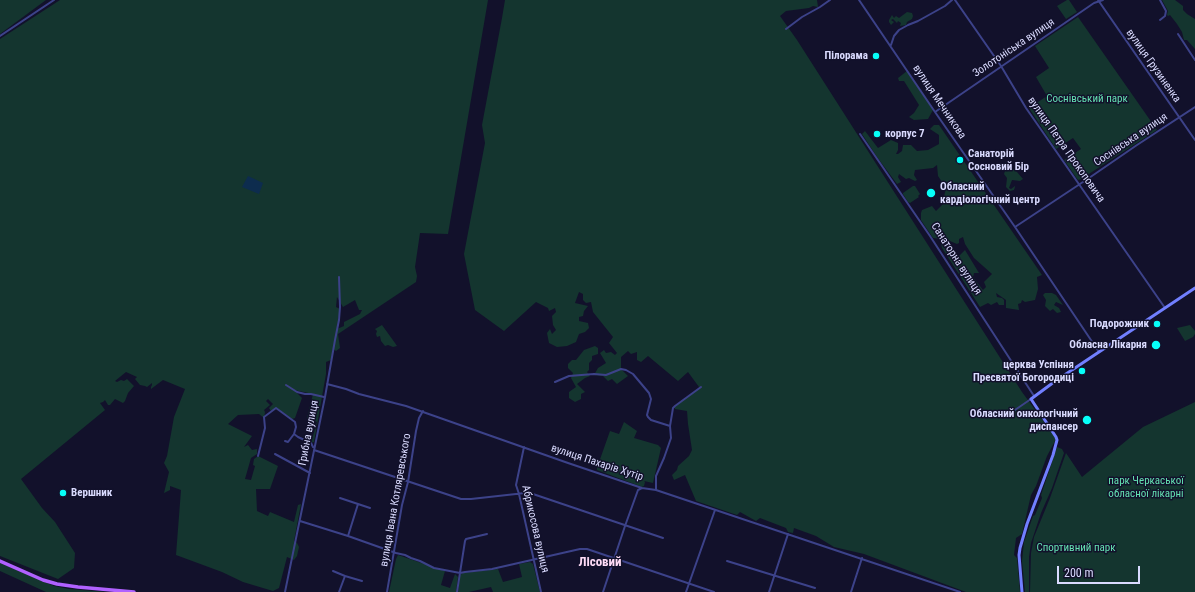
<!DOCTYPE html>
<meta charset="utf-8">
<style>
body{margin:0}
#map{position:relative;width:1195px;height:592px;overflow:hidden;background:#12112b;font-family:"Roboto Condensed",sans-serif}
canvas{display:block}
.scale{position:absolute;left:1057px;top:566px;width:83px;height:18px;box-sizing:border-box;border:2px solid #dadbff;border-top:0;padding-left:5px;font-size:12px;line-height:14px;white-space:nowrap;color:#dadbff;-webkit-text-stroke:3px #12112b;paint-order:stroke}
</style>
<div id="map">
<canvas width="1195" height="592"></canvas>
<div class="scale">200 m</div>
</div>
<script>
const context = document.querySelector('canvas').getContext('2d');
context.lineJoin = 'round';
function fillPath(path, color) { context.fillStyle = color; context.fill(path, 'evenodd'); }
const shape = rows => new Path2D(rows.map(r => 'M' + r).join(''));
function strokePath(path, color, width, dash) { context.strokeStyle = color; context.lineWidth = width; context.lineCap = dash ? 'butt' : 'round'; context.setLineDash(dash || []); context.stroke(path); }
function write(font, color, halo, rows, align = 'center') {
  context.font = font + ' "Roboto Condensed",sans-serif'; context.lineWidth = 3; context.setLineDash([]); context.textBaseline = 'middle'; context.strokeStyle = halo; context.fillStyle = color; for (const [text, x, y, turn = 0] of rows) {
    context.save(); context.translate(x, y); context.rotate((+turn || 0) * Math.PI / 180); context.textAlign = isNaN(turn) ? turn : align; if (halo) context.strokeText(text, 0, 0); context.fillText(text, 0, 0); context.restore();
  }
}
fillPath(shape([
 [0,0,46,0,0,34],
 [60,0,488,0,448,234,420,233,415,267,417,276,416,282,338,334,340,348,336,351,333,349,331,360,326,362,326,374,314,442,311,443,317,422,307,418,313,394,294,390,302,398,295,418,292,419,277,408,271,411,269,408,273,404,268,399,266,401,270,405,264,410,265,412,264,418,259,414,238,415,228,424,252,436,244,447,248,445,252,450,257,449,257,454,251,458,245,479,251,480,255,466,253,465,254,459,258,456,278,466,270,489,256,489,257,511,268,516,270,512,294,522,298,505,301,504,294,541,297,543,299,547,297,556,294,560,287,557,279,588,273,591,243,582,222,572,176,555,181,490,170,486,170,490,164,493,169,472,164,463,167,456,174,417,185,389,163,380,151,389,151,387,152,385,152,383,147,387,145,386,140,385,135,379,137,377,126,372,115,381,117,382,121,380,124,381,127,379,134,386,128,393,125,401,123,403,115,399,110,405,108,405,105,400,103,402,100,403,105,410,21,479,42,508,55,522,75,553,74,568,58,579,0,556,0,39],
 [337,297,343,307,355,300,359,310,362,310,360,314,344,322,344,326,337,329,340,309,336,307],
 [505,0,817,0,818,7,813,6,809,8,786,11,780,16,797,40,1022,392,1055,437,1055,441,1047,456,1036,486,1031,495,1022,534,1016,538,1014,555,1017,558,1020,592,966,592,864,554,834,547,816,536,794,528,793,533,788,532,786,528,760,518,756,521,740,512,737,515,696,501,685,475,674,480,672,475,677,470,678,466,689,456,692,450,688,424,687,411,675,409,675,406,700,387,699,387,688,372,678,381,648,356,641,362,637,360,637,352,631,354,628,351,621,357,621,369,628,376,617,384,612,379,608,381,603,376,594,375,598,368,606,363,600,353,604,350,606,353,611,352,615,355,617,353,609,343,613,337,593,312,591,302,586,303,583,300,583,294,579,292,575,303,588,306,584,311,583,316,579,317,579,321,588,323,589,328,585,332,579,334,576,342,567,346,557,347,549,343,547,333,550,329,552,334,556,330,553,325,552,316,556,312,555,308,549,311,548,308,536,302,504,331,475,310,464,254,485,143,482,125,502,18],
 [1067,0,1069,0,1077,12,1066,19,1057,6],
 [1162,0,1175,0,1183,6,1183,10,1187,14,1195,19,1195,49,1187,40,1184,40,1182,32,1177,24,1170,15,1168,16,1167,15,1168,11],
 [907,12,912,13,913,16,912,19,907,22,906,25,900,26,901,23,898,21,897,23,893,19,891,20,894,22,891,25,889,22,889,20,892,15,894,18,896,16,899,18],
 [1078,17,1157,130,1081,179,1078,180,1064,160,1081,149,1073,138,1056,149,1029,108,1047,96,1036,77,1049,68,1035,46],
 [907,71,933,110,928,119,914,120,909,117,914,113,919,105,904,81,899,81,898,78],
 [934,125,939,125,1042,275,1037,277,1038,289,1035,300,1025,302,1022,300,1021,303,1018,304,1019,310,1006,308,1006,300,996,293,997,297,1002,298,1004,300,1004,305,999,305,997,302,991,305,988,303,980,307,942,248,941,244,944,242,945,242,946,245,955,257,958,257,965,250,979,273,974,273,973,277,983,290,986,287,984,282,992,274,974,258,965,244,963,237,959,239,959,243,957,244,945,239,944,237,942,239,933,238,921,220,921,213,922,210,932,206,936,211,945,202,943,201,946,188,938,176,937,165,933,168,915,170,914,175,917,180,915,181,909,178,906,179,899,174,898,177,901,182,897,184,877,157,862,134,865,131,878,148,891,140,898,143,898,150,896,154,898,154,902,151,903,145,911,145,917,151,928,150,939,144,939,135,930,129],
 [1006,162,1007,164,1010,164,1013,169,1017,172,1023,179,1020,181,1012,180,1009,188,1011,189,1015,186,1015,187,1014,190,1010,191,1006,187,1007,178,1004,174,1005,171,1003,168],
 [913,186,915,186,920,194,918,196,919,197,910,203,908,202,903,194,903,193],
 [1045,293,1052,293,1056,295,1063,305,1056,302,1054,305,1059,308,1061,312,1057,313,1053,309,1050,311,1045,306,1046,300,1043,295],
 [382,325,395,343,397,346,393,347,388,345,385,346,381,341,380,336,377,337,376,334,377,331,375,329],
 [1190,325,1195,331,1195,334,1193,337,1185,341,1177,328],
 [595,346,598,348,598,354,592,356,592,360,589,363,589,370,587,372,590,376,585,378,577,384,585,392,581,394,581,399,575,402,569,398,569,392,576,387,571,378,573,373,568,368,568,364,572,360,576,360,584,350],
 [1195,402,1195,592,1030,592,1031,553,1034,537,1050,498,1066,453,1082,477,1143,427],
 [624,422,637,431,634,438,658,445,661,448,653,483,644,481,645,482,644,486,642,487,597,470,597,466,598,465,610,431,619,434],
 [1057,447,1062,449,1064,453,1052,488,1041,513,1031,543,1029,557,1029,592,1025,592,1022,561,1024,542,1033,516,1035,515,1042,498,1041,495],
 [398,555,445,571,441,585,450,588,455,574,458,577,456,592,389,592,396,559],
 [530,562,533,564,540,592,493,592,491,587,469,592,458,592,460,575,463,573,498,569,503,582,522,577,519,564],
 [0,563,54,586,69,589,106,592,46,592,0,571]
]), '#14352f');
fillPath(shape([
 [248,176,263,183,259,194,242,187]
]), '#0d2c4e');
strokePath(shape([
 [859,0,935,112,1015,227,1099,352],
 [955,0,1001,66,1026,108,1165,308],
 [1098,0,1195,140],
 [1160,20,1165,16,1166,11,1160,0],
 [786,29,802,17,820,7,830,0],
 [1178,34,1195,60],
 [0,36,54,0],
 [891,45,894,36,899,30,908,25,918,21,945,6,952,0],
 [935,112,1094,3,1103,0],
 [860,134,930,236,1034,396],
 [1015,227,1089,178,1137,145,1195,107],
 [555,382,569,376,594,374,606,375,621,369,626,370,633,374,649,393,651,399,647,415,648,417,651,420,670,426,671,438,664,458,656,476,656,490],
 [327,384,346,389,359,394,406,406,568,463,642,488,656,490,960,592],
 [286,385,297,392,305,394,311,394,324,397],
 [1012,412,1031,399],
 [670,426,673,408,675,406,701,387],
 [285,441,288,442,294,434],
 [524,447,516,485,519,494,541,592],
 [314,450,461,499,471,499,525,493,530,493,663,538],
 [275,454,310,473],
 [258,456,265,428,264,417,276,408,295,422,296,427,294,434,298,437,311,443,313,447],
 [340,498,358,504,348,536],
 [358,504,370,508],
 [300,521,348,536,396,553,405,555,411,558,420,561,434,568,460,573,465,572,492,569,580,549,587,549,714,592],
 [727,561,815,588],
 [333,571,345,576,339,592],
 [345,576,362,581],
 [285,592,325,397,335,340,339,320,340,307,339,277],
 [387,592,402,505,408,482,416,431,419,418,423,411],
 [457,592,465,541,466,539,487,534],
 [603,592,625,526,638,490,642,488],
 [686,592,715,510],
 [769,592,788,534],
 [851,592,862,558]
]), '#3c4289', 2);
strokePath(shape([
 [1022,592,1019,555,1020,548,1027,524,1053,455,1057,440,1056,437,1031,399,1054,382,1195,288]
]), '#717fff', 3);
strokePath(shape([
 [0,561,43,580,57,584,78,587,134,592]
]), '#b061ff', 3.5);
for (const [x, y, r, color] of [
 [876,56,4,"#06fff9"],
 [877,134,4,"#06fff9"],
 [960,160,4,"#06fff9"],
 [931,193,5,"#06fff9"],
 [1157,324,4,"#06fff9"],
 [1156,345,5,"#06fff9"],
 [1082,371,4,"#06fff9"],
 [1087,420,5,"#06fff9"],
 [63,493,4,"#06fff9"]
]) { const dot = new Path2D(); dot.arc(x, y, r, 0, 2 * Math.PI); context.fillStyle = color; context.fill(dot); strokePath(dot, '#12112b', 1.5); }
write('11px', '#dadbff', '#12112b', [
 ["Золотоніська вулиця",1014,48,-34],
 ["вулиця Грузиненка",1153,66,55],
 ["вулиця Мечникова",939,102,56],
 ["Соснівська вулиця",1131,140,-34],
 ["вулиця Петра Прокоповича",1066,150,55],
 ["Санаторна вулиця",956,259,57],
 ["Грибна вулиця",309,433,-79],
 ["вулиця Пахарів Хутір",597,463,18],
 ["вулиця Івана Котляревського",396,500,-80],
 ["Абрикосова вулиця",535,529,77]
]);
write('bold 11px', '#dadbff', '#12112b', [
 ["Пілорама",868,56],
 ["корпус 7",885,134,"left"],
 ["Санаторій",968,154,"left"],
 ["Сосновий Бір",968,167,"left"],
 ["Обласний",940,187,"left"],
 ["кардіологічний центр",940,200,"left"],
 ["Подорожник",1149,324],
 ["Обласна Лікарня",1147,345],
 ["церква Успіння",1074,365],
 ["Пресвятої Богородиці",1074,378],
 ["Обласний онкологічний",1078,414],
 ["диспансер",1078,427],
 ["Вершник",71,493,"left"]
], 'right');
write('11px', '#64e1b2', '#12112b', [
 ["Соснівський парк",1087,99],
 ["парк Черкаської",1146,481],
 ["обласної лікарні",1146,494],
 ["Спортивний парк",1076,548]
]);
write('bold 13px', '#ffdcf7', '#12112b', [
 ["Лісовий",600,563]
]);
</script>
